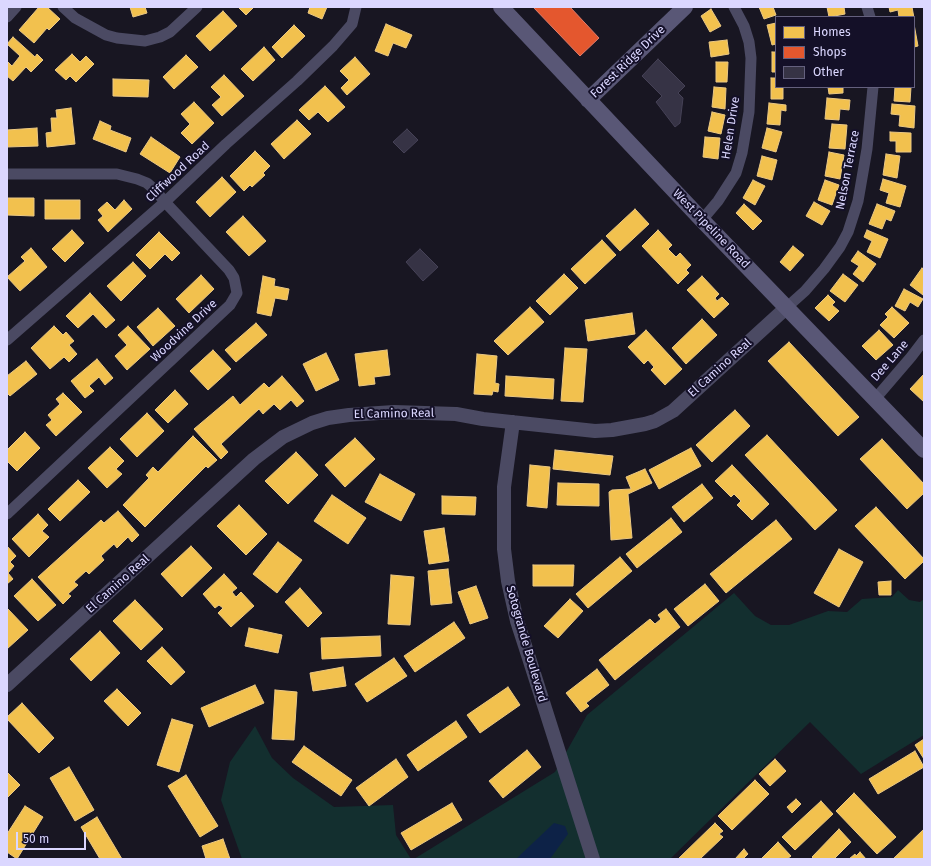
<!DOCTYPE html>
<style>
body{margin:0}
#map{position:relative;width:931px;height:866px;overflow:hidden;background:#181622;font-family:"Fira Sans",sans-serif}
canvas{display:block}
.frame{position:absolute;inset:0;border:8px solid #dbd7ff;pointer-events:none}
.legend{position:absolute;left:775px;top:16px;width:140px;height:72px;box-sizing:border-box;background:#141028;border:1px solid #64607e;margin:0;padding:5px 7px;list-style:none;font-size:12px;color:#dbd7ff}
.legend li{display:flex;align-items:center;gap:8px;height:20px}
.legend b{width:20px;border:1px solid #64607e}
.scale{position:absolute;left:16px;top:832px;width:70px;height:18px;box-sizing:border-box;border:2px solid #dbd7ff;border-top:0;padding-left:5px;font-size:12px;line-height:14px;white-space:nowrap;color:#dbd7ff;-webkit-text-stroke:3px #141028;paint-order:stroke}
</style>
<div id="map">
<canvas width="931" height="866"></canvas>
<div class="frame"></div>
<ul class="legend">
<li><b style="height:11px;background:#f2c14e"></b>Homes</li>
<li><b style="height:11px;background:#e4572e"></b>Shops</li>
<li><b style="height:11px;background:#363345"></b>Other</li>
</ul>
<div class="scale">50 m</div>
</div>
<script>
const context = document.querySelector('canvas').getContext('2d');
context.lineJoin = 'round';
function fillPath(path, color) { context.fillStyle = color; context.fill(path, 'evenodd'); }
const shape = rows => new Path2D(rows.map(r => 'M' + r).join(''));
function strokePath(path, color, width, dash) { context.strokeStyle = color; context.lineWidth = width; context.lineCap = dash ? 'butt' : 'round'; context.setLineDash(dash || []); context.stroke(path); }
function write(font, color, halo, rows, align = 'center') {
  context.font = font + ' "Fira Sans",sans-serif'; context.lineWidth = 4; context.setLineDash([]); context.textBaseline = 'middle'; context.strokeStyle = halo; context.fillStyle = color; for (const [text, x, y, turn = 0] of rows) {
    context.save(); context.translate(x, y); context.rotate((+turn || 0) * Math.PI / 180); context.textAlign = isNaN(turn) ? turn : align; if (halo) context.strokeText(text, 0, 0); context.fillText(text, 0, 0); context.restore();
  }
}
fillPath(shape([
 [898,590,909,600,920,602,924,599,924,735,861,774,810,722,670,859,414,859,555,772,587,715,734,593,755,616,771,625,789,625,828,611,847,612,862,599,892,597],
 [255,726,272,758,293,778,334,807,393,805,396,835,411,859,242,859,221,800,230,762]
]), '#132f2f');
fillPath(shape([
 [554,823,565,826,568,834,550,859,516,859]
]), '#0d2247');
const homes = shape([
 [39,7,47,7,60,19,49,30,47,28,34,43,19,30,39,7],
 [130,7,145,7,147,13,133,17,130,7],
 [238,7,254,7,246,15,238,7],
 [310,7,327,7,322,19,308,13,310,7],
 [759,7,773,7,776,15,764,19,759,7],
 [827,7,844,7,845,14,829,17,827,7],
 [889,7,912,7,914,18,899,17,898,10,890,12,889,7],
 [711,9,721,26,710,32,701,16,711,9],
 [223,11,237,26,210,51,196,36,223,11],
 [776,23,776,44,772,45,767,25,776,23],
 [386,24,412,35,406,48,393,43,388,56,375,51,386,24],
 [914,24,918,46,914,47,914,24],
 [294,25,305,36,282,58,272,47,294,25],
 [13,37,35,57,37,54,43,60,31,72,26,67,13,81,7,76,7,61,12,66,20,56,7,44,13,37],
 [727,40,729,54,711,57,709,42,727,40],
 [264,47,275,60,253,81,241,69,264,47],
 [772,52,776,52,776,72,772,72,772,52],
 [72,54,80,62,86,56,94,64,76,82,70,76,66,80,55,70,72,54],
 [186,55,198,67,174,89,163,77,186,55],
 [355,57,370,74,347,95,341,88,349,80,340,71,355,57],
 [716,62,728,62,727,82,716,82,716,62],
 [224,75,244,96,222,116,212,105,221,97,211,87,224,75],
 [771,78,776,78,776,87,783,87,783,99,771,99,771,78],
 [113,79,149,80,148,97,113,96,113,79],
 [325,86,345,107,328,122,318,112,309,120,299,110,325,86],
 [714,87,726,88,725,109,712,107,714,87],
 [828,87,843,87,843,93,829,94,828,87],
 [895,87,911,87,910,102,894,101,895,87],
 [827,98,850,100,849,110,840,109,839,120,825,119,827,98],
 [194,102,214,123,192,144,181,133,190,124,181,114,194,102],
 [769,103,786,105,786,111,781,110,780,125,767,124,769,103],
 [892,104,915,106,914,128,899,126,900,115,891,114,892,104],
 [71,108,75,144,47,147,46,133,52,132,51,118,57,118,56,110,71,108],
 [712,112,725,115,721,134,708,131,712,112],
 [297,120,311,134,284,159,271,144,297,120],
 [100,121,111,126,110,130,131,138,126,152,93,139,100,121],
 [832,124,847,125,845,149,829,148,832,124],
 [37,128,38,146,7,147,7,130,37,128],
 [767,128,782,132,776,152,762,148,767,128],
 [890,132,911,133,911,152,896,152,896,141,890,141,890,132],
 [151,137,180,157,170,173,140,154,151,137],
 [705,137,720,138,718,159,703,157,705,137],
 [255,151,270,166,263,173,265,175,252,187,250,185,244,191,230,176,255,151],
 [829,152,844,155,840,179,825,176,829,152],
 [886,154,900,156,897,178,883,175,886,154],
 [762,156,777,160,772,180,757,176,762,156],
 [222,177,236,192,210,217,196,202,222,177],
 [883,179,906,186,900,207,886,203,889,193,880,190,883,179],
 [753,180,765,186,755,205,743,198,753,180],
 [825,180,839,185,832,205,818,200,825,180],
 [7,198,34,198,34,216,7,215,7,198],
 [45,200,80,200,80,219,45,219,45,200],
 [124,200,132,209,108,232,98,220,103,216,98,210,107,202,115,210,124,200],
 [814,202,830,211,822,225,806,216,814,202],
 [744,204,762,221,753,230,736,213,744,204],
 [877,204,895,211,891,221,886,219,882,229,869,224,877,204],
 [635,209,649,224,620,251,606,236,635,209],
 [243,216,266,241,249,256,226,232,243,216],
 [72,230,84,243,65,262,52,249,72,230],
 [658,230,672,245,668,249,676,257,680,253,691,265,686,270,689,273,678,284,642,246,658,230],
 [867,230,888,239,880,258,867,252,872,241,864,237,867,230],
 [159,232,180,253,172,261,165,254,150,269,136,255,159,232],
 [602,240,616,255,585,284,571,269,602,240],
 [793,246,804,255,790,271,780,262,793,246],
 [31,248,47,267,20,291,7,277,25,261,21,257,31,248],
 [858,251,876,264,863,282,853,274,859,266,851,261,858,251],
 [133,262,146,276,121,301,107,286,133,262],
 [922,268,924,270,923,295,910,285,922,268],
 [564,274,578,288,550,315,536,301,564,274],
 [843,274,858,285,845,302,830,291,843,274],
 [201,275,214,289,189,313,176,299,201,275],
 [263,276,275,279,274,286,289,289,287,300,275,298,271,316,257,313,263,276],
 [702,276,719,294,715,298,717,301,722,297,729,304,714,318,687,290,702,276],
 [904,289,923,299,918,307,910,302,905,311,895,306,904,289],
 [90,293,115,320,106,328,93,314,78,328,66,316,90,293],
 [828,295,835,302,832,305,839,311,829,321,815,308,828,295],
 [530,307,544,322,508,355,494,341,530,307],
 [892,307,909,323,894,338,880,325,888,317,885,314,892,307],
 [158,308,175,326,153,346,137,327,158,308],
 [632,313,635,334,588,341,585,320,632,313],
 [702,319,717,335,686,364,672,348,702,319],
 [256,323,267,335,236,362,225,350,256,323],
 [54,326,63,335,66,332,74,341,69,345,77,354,69,362,64,357,50,369,31,348,54,326],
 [128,326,150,349,127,370,115,356,127,345,118,335,128,326],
 [646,330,682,369,665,385,651,370,654,367,648,360,644,364,628,347,646,330],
 [879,330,893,345,876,360,862,346,879,330],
 [789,342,859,417,838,436,768,361,789,342],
 [565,348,587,349,583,402,561,401,565,348],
 [213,350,231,369,208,390,190,371,213,350],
 [387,350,390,375,374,377,375,384,359,386,355,354,387,350],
 [326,353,339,380,316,391,303,364,326,353],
 [477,354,497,356,495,383,499,384,498,392,493,391,492,395,474,394,477,354],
 [97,359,113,378,105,385,99,377,89,386,94,391,85,398,71,381,97,359],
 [26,361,37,374,10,396,7,393,7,376,26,361],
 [924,374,924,402,910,389,924,374],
 [282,376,304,401,297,407,291,400,280,410,274,404,263,414,259,409,221,444,228,452,221,459,194,429,233,396,240,405,264,383,269,388,282,376],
 [506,376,554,379,553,399,505,396,506,376],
 [175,390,188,404,168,423,155,410,175,390],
 [63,393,82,412,56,436,46,425,52,420,48,415,60,404,56,399,63,393],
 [735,410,750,426,712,462,696,445,735,410],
 [147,413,164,431,137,457,120,439,147,413],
 [25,432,40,448,17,471,7,461,7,450,25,432],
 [767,435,837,510,815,530,745,455,767,435],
 [193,436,217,460,208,468,206,466,145,527,123,505,149,478,146,475,153,467,158,472,193,436],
 [355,438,375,459,345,487,325,465,355,438],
 [882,439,924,484,924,493,907,509,860,459,882,439],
 [110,447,124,461,116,469,122,474,107,488,88,468,110,447],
 [691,448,701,466,659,489,649,470,691,448],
 [555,450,613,456,610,475,553,469,555,450],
 [296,452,318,475,288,504,265,481,296,452],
 [530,465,550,467,547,508,527,506,530,465],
 [732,465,769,504,752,520,737,505,741,501,734,494,731,497,715,481,732,465],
 [645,469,652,483,628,494,632,538,611,540,609,492,612,490,631,489,626,477,645,469],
 [380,474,415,494,401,521,365,502,380,474],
 [78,480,90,492,60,521,48,509,78,480],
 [558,483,599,484,599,506,557,505,558,483],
 [702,484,713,498,684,522,672,507,702,484],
 [332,495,366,518,348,544,314,521,332,495],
 [442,496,476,497,475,515,442,514,442,496],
 [239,505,267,534,246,555,217,526,239,505],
 [876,507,924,559,924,561,905,579,855,526,876,507],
 [118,511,139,535,132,542,128,537,117,548,114,544,101,556,104,560,89,574,86,571,74,582,78,585,68,594,71,596,63,604,38,577,101,520,104,523,118,511],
 [38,514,48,525,42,531,49,537,29,557,12,539,38,514],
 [671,518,682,532,637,568,626,554,671,518],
 [776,520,792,539,726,593,710,574,776,520],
 [444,528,449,561,429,564,424,531,444,528],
 [278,542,302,560,277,593,253,574,278,542],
 [7,546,16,556,10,562,14,566,8,573,13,579,7,584,7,546],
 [191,546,212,568,182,597,161,574,191,546],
 [839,549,863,562,839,607,814,593,839,549],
 [620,557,632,571,588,608,576,594,620,557],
 [533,565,574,565,573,586,533,586,533,565],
 [448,569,452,603,431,605,428,571,448,569],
 [224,574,237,588,232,592,236,597,241,592,254,606,231,627,218,613,223,608,219,605,215,608,203,594,224,574],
 [391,575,414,577,410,625,388,624,391,575],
 [32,579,56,605,38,621,14,596,32,579],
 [891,581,891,595,879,595,878,582,891,581],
 [705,584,719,601,688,626,674,609,705,584],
 [476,586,488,618,470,624,458,592,476,586],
 [300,588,322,613,308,627,285,602,300,588],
 [570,599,583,611,558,638,544,626,570,599],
 [135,600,163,629,141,650,113,621,135,600],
 [7,608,28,630,7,649,7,608],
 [666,609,680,627,615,680,599,660,650,619,655,624,661,619,658,615,666,609],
 [454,622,465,638,415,672,404,656,454,622],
 [249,628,282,635,278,653,245,646,249,628],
 [100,631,120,653,91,681,70,659,100,631],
 [380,636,381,656,322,659,321,638,380,636],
 [162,647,185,672,171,685,147,661,162,647],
 [394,658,407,676,367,702,355,684,394,658],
 [343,667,346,686,313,691,310,673,343,667],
 [597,669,609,685,586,703,589,706,581,712,566,693,597,669],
 [255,685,264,703,209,727,201,708,255,685],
 [508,687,520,705,480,733,467,715,508,687],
 [117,689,141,713,128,726,104,701,117,689],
 [275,690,297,692,294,740,272,739,275,690],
 [22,703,54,738,39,753,7,719,7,717,22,703],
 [172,719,193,725,179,772,157,765,172,719],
 [456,721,467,737,418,771,407,755,456,721],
 [924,739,924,759,915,745,924,739],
 [304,746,352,780,341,796,292,762,304,746],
 [527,750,541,767,503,798,489,781,527,750],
 [915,751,924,767,878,794,869,779,915,751],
 [396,759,408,777,369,806,356,788,396,759],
 [775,759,786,771,770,786,759,774,775,759],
 [69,767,94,810,75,821,50,778,69,767],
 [7,772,20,785,7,798,7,772],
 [186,775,218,826,200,837,168,786,186,775],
 [755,780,769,794,732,830,718,816,755,780],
 [854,793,896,837,877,854,836,811,854,793],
 [796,799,801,804,792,813,787,807,796,799],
 [821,801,833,814,795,850,782,837,821,801],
 [452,803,462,820,411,850,401,833,452,803],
 [25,806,43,817,17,859,7,852,7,834,25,806],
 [97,817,122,859,100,859,81,827,97,817],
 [715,823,723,831,719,834,723,837,700,859,678,859,715,823],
 [839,829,851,842,834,859,814,859,812,857,839,829],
 [924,829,924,859,893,859,924,829],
 [223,839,230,859,206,859,202,846,223,839],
 [778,842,791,856,787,859,761,859,778,842],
 [744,849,748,854,743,859,735,859,744,849],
 [860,852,866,859,849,859,855,854,856,856,860,852]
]);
fillPath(homes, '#f2c14e');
strokePath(homes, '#ebc883', 1);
const shops = shape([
 [533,7,570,7,599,38,580,56,533,7]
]);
fillPath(shops, '#e4572e');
strokePath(shops, '#e17d6d', 1);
const building = shape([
 [658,59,685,86,678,93,683,98,680,123,675,127,656,102,662,96,642,76,658,59],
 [407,129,418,140,404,153,393,142,407,129],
 [420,249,438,267,423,281,406,262,420,249]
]);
fillPath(building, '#363345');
strokePath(building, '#454156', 1);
strokePath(shape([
 [63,7,75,18,106,35,117,38,145,41,160,37,170,32,197,7],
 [867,7,870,17],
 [7,17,16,7],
 [7,174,117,174,137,179,147,183,155,190,165,202,229,270,234,278,237,293,230,305,7,514],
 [702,220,718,201,736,173,742,153,749,112,751,58,749,42,744,26,734,7],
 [786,308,805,291,824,269,840,247,848,232,858,201,867,149,873,87],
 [7,340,165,202,226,144,297,81,333,46,352,24,356,7],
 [875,399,911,357,924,340]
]), '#4b4a63', 11);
strokePath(shape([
 [513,422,504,487,504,549,508,581,517,621,529,658,593,859],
 [7,685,254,459,283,437,312,423,328,418,349,415,394,412,456,414,483,419,595,431,612,430,645,424,655,421,673,411,786,308]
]), '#4b4a63', 14);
strokePath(shape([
 [501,7,702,220,924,450],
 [588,100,685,7]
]), '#595776', 16);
write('12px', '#dbd7ff', '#141028', [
 ["Forest Ridge Drive",628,62,-44],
 ["Helen Drive",731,128,-81],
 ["Nelson Terrace",848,170,-79],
 ["Cliffwood Road",178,172,-43],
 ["West Pipeline Road",711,229,46],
 ["Woodvine Drive",184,331,-43],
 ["Dee Lane",890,361,-49],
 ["El Camino Real",720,368,-42],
 ["El Camino Real",394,414,-1],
 ["El Camino Real",118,584,-42],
 ["Sotogrande Boulevard",526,644,74]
]);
</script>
